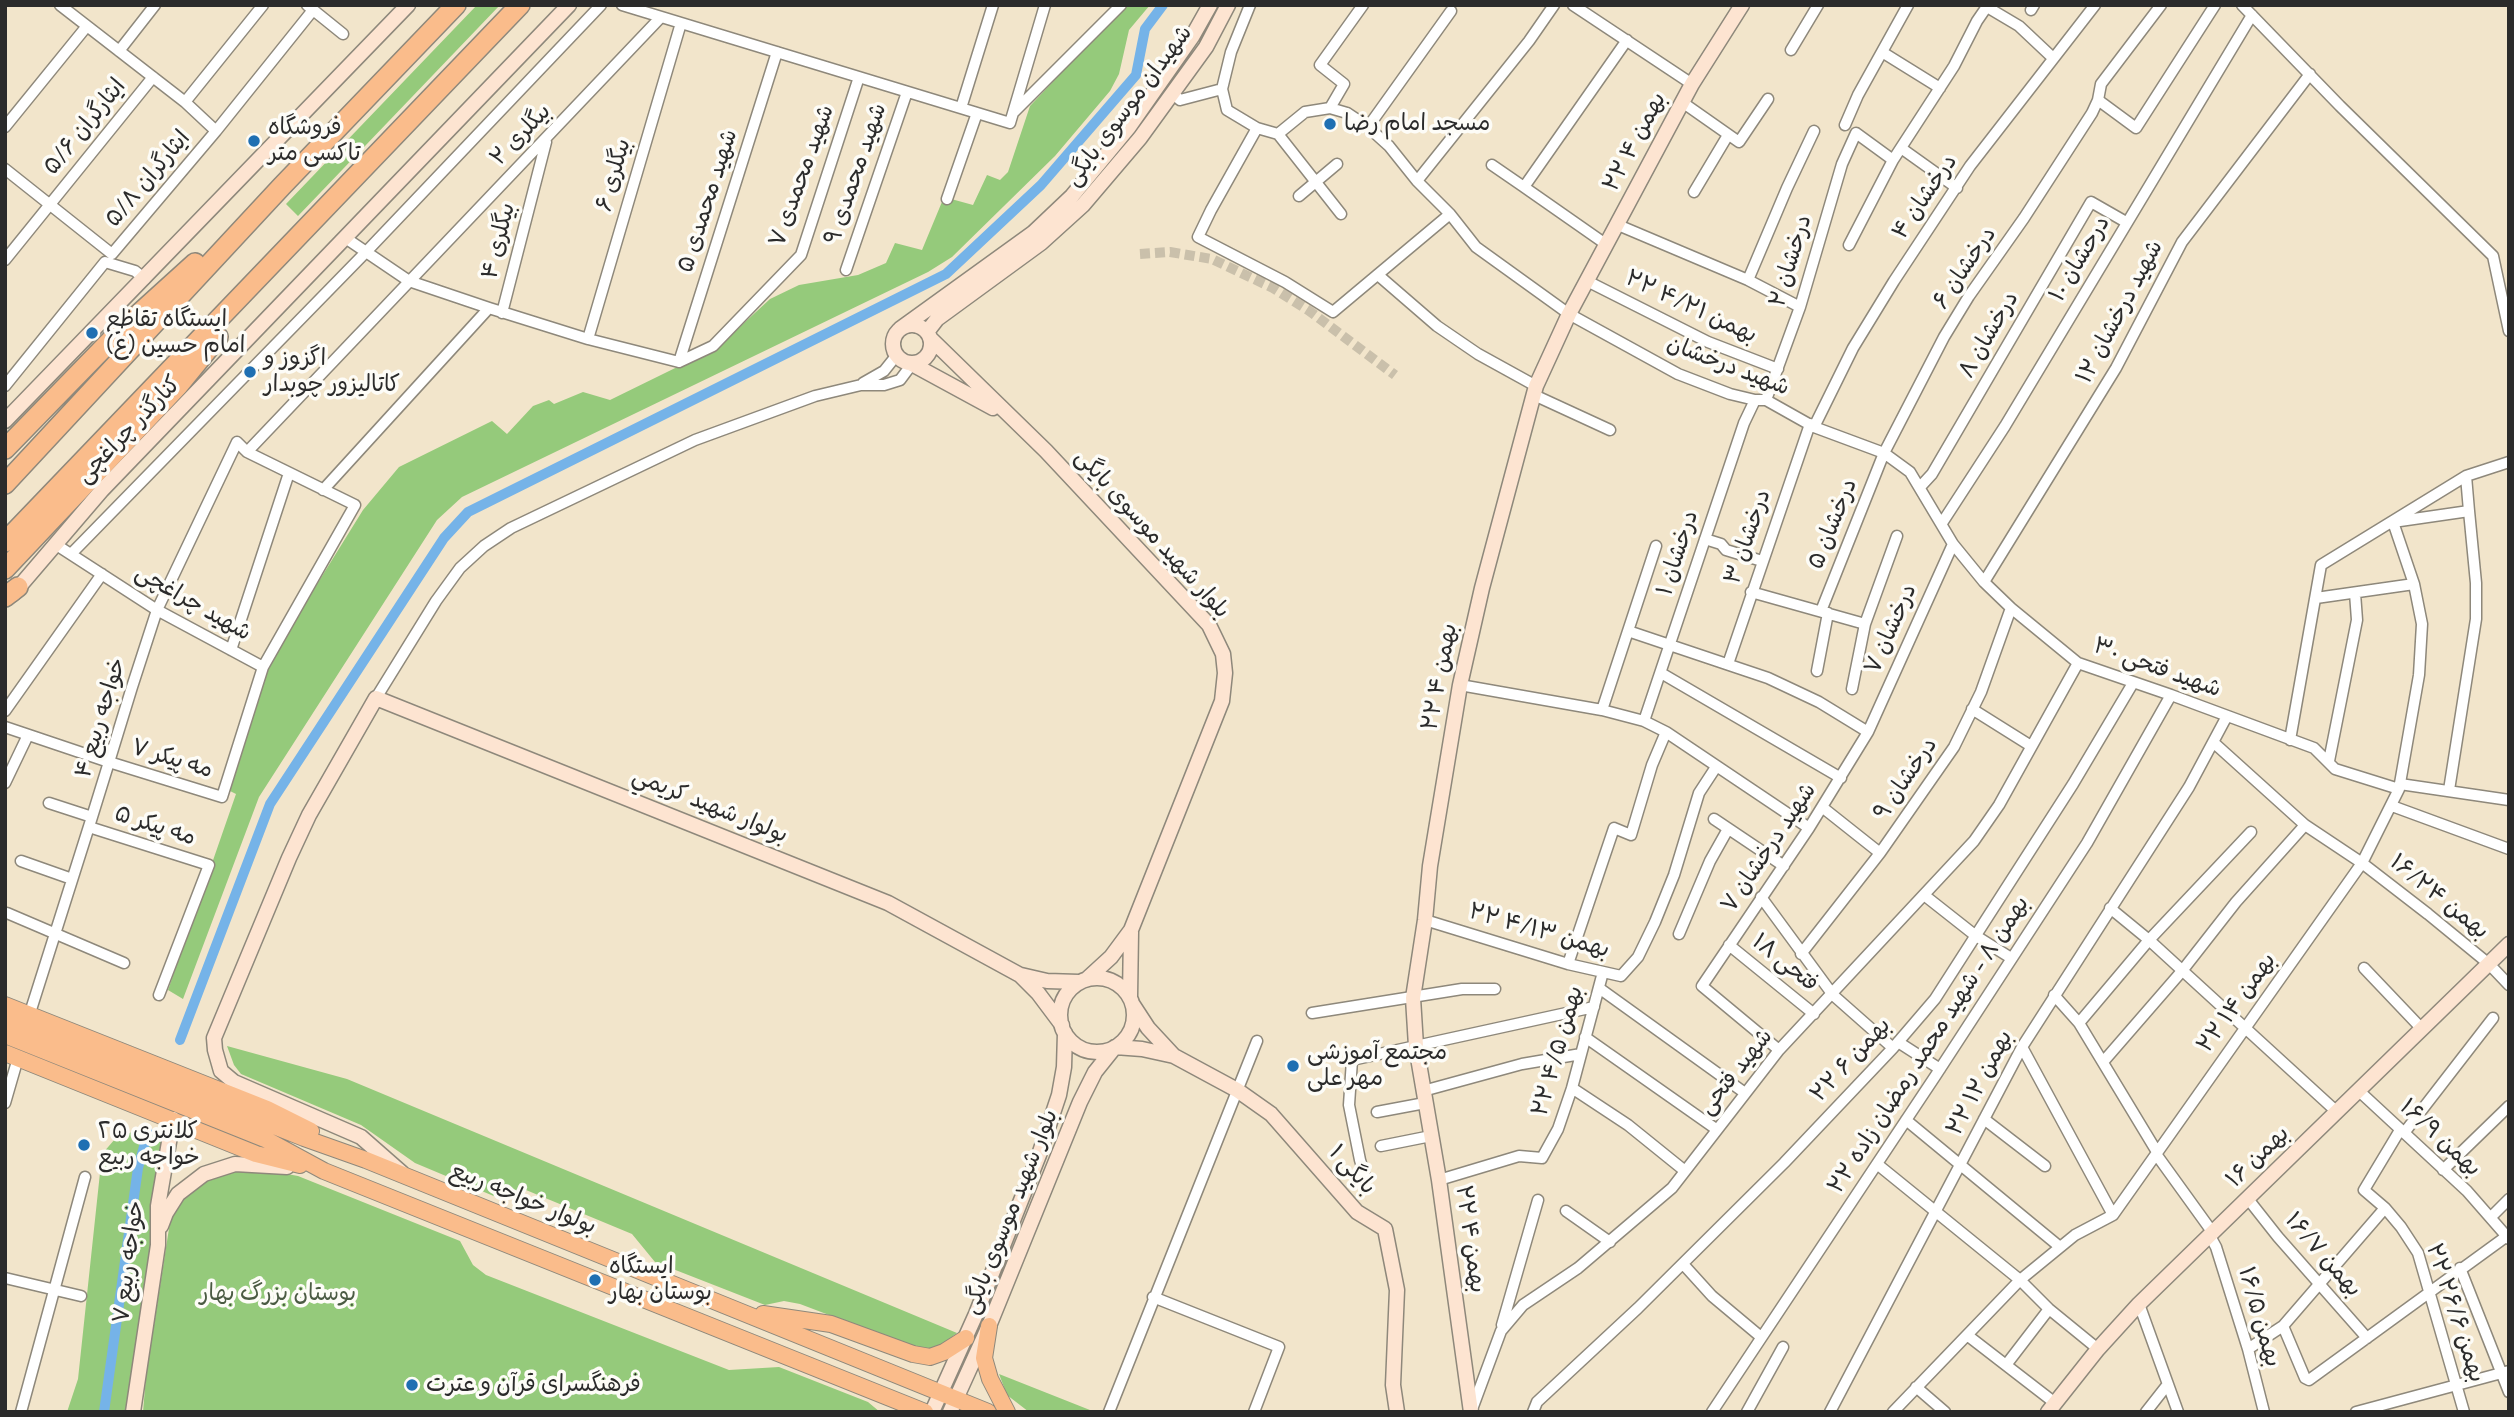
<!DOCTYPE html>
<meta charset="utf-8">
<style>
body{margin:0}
#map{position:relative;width:2514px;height:1417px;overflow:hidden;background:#f2e5cb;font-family:"Patrick Hand",sans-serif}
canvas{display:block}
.frame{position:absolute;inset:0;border:7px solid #2b2b2b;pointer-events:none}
</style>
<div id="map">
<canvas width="2514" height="1417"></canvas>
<div class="frame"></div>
</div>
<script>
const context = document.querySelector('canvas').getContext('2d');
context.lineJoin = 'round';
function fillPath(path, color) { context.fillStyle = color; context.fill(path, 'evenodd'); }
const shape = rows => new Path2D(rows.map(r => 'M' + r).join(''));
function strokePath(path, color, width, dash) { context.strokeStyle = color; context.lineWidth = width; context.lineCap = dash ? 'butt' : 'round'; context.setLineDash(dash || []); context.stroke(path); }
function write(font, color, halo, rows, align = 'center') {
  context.font = font + ' "Patrick Hand","Playpen Sans Arabic",sans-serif'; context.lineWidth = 7; context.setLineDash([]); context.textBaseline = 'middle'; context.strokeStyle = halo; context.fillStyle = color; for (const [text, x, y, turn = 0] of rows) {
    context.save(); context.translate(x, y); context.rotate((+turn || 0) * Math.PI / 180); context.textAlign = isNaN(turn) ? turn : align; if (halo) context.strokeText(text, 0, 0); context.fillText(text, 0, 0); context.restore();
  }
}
fillPath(shape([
 [477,5,500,5,298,216,286,204],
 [1125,5,1150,5,1129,30,1119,74,1110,91,1055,156,952,257,928,272,462,497,437,520,259,797,183,999,168,990,236,794,228,790,265,668,363,510,399,467,492,421,507,434,533,406,549,400,554,404,583,392,610,400,718,347,770,299,799,285,858,275,886,263,895,243,922,250,944,197,973,205,987,175,1000,180,1008,172,1030,106],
 [227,1046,347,1079,957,1333,942,1344,926,1350,916,1348,800,1304,784,1301,765,1305,655,1262,632,1234,526,1190,496,1197,415,1163,361,1125,241,1074,234,1065],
 [144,1127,163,1135,171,1144,128,1412,67,1412,78,1379,102,1154,115,1139],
 [238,1170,265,1170,298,1176,460,1241,473,1265,486,1275,729,1370,779,1367,868,1402,880,1412,143,1412,146,1376,170,1222,184,1194,205,1176],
 [999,1374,1095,1412,1029,1412,1007,1395]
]), '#95ca7b');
strokePath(shape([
 [180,1040,270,804,444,538,468,512,946,274,1041,185,1136,75,1145,29,1163,5],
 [104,1412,138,1168,148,1132]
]), '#75b3e8', 10);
strokePath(shape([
 [1140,254,1170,252,1212,259,1273,288,1308,310,1395,375]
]), '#cac0ab', 10, [10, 5]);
const street = shape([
 [60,5,185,102,216,131],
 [307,5,343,34],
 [622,5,1010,123,1045,5],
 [1250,5,1231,52,1222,89,1227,110,1257,128,1278,134,1305,112,1330,108,1347,113,1368,127,1389,146,1417,181,1450,214,1476,247,1569,314,1678,374,1730,394,1755,400,1766,400,1814,427,1884,453,1910,472,1953,544,1984,582,2011,608,2078,663,2171,695,2314,748,2335,769,2399,789],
 [1573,5,1692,84],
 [2242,5,2340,106,2493,256,2509,331],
 [1987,7,2019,26,2053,58],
 [2031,10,2034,5],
 [1791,50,1818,5],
 [119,51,155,5],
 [1882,52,1940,88],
 [1172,93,1180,100,1222,89],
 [2098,100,2136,128,2215,5],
 [185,102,263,5],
 [1682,102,1739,142,1768,99],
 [961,108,993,5],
 [1330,108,1344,84,1320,65,1363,5],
 [1014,112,1121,5],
 [1845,125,1858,95,1908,5],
 [5,127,87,26],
 [1368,127,1451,11],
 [1257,128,1211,210,1198,237,1285,282,1333,312,1450,214],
 [1278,134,1341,214],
 [1901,148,1957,188],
 [1492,165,1524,187],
 [5,169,112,254,216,131,313,10],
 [1417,181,1529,41,1554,5],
 [1694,192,1728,135],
 [1299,196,1337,164],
 [947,199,977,113],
 [1618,225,1748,280,1800,307],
 [344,237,409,281,489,308,588,339,679,362],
 [1607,245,1524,187,1627,40],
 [1849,245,1893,160,1954,66,1977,21,1988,5],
 [5,260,153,77],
 [846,270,907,92],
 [1378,275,1437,326,1478,354,1536,386],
 [1748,280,1787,188,1814,131],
 [1587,281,1708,342,1778,369],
 [502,313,546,142],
 [588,339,681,23],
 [679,362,713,346,801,255,859,77],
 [679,362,777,52],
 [863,383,884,371,896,356],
 [5,386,105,262,135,271,145,279],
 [1534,395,1610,430],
 [1766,400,1800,307,1842,164,1856,133,1893,160],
 [1814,427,1853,348,1894,281,1970,166,2095,5],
 [247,452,661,17],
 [1920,487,1932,474,2091,202,2126,222],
 [323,490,489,308],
 [1942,523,2005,426,2252,15],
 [1705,539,1721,544,1726,550,1762,561],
 [55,544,157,610,263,667],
 [71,554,366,252,601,5],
 [1984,582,2116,368,2182,242,2310,74],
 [1751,592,1865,624],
 [2316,598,2414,584],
 [1821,611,1884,453,1944,337,1969,296,2024,218,2092,113,2098,100,2101,84,2161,5],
 [1628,631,1768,678,1819,702,1868,732],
 [231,650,289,473],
 [1728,664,1810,424],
 [1817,671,1828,613],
 [1661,673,1841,778],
 [1460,685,1602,710,1644,721,1666,732,1809,828],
 [1852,689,1865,624,1897,536],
 [376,698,436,601,460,568,484,546,511,528,695,440,815,396,861,385,884,385,900,380,912,364],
 [1972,709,2031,746],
 [1602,710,1656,546],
 [5,711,102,574],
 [1644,721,1744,423,1755,400],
 [5,727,109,762,222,797,263,667,355,505,247,452,237,442,157,610,132,687,109,762,92,817,29,1016],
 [2290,740,2321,565,2466,476,2509,462],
 [2213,742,2305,825,2362,863,2428,914,2489,964,2509,985],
 [2329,761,2357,620,2355,593],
 [5,783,28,735],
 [2400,784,2509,800],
 [2449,790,2476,619,2476,583,2469,511],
 [49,803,92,817],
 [2392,806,2509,849],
 [1822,807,1880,853],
 [1714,819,1784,866],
 [89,827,209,865,159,995],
 [21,861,72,879],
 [1924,895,1976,936,2011,958],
 [1761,897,1833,995,1893,1048],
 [2110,908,2149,940,2337,1112],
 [7,913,124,963],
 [1425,920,1568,964,1621,976,1638,957,1655,922,1674,875,1699,793,1716,767],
 [1679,934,1710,861,1728,829],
 [1729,945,1814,1014],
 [1801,954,1880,853,1954,747,1981,692,2011,608],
 [1568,964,1614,828,1631,835,1652,765,1666,732],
 [2364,968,2422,1029],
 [1599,988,1745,1093],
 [2054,995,2079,1023,2157,1152],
 [1312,1013,1462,989,1495,989],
 [2079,1023,2149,940,2251,832],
 [1585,1037,1716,1129],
 [1898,1042,1940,1069],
 [2022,1047,2113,1215],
 [1779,1050,1702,986,1809,828,1868,732,1953,544],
 [2103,1062,2182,971,2236,902,2305,825],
 [1572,1088,1628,1125,1685,1171],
 [1423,1091,1522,1064,1581,1054],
 [2359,1091,2467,1191,2509,1239],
 [5,1103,18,1058],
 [1377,1112,1425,1103],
 [1984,1119,2045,1166],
 [1906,1120,2060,1247],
 [2400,1130,2364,1190,2385,1208,2401,1227,2418,1253,2464,1412],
 [2404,1133,2493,1018],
 [1381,1146,1431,1136],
 [2156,1154,2213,1233],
 [1877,1164,2020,1280,2049,1309,2098,1349],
 [2443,1170,2509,1106],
 [1366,1180,1360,1160,1349,1105,1352,1060,1594,1007],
 [1439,1180,1519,1156,1542,1158,1558,1129,1572,1088,1603,972],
 [2248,1199,2278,1237,2367,1338],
 [1566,1211,1610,1242],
 [2491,1217,2509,1199],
 [2210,1236,2216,1247,2248,1349,2264,1412],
 [1683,1264,1712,1296,1761,1337],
 [2460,1268,2509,1392],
 [5,1278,81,1296],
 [1153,1297,1279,1347,1254,1412],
 [2139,1304,2178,1412],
 [1502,1325,1538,1200],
 [2283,1326,2305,1378,2309,1380,2507,1236],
 [1967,1335,2055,1403],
 [2248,1349,2283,1326,2385,1208],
 [2006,1365,2049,1309],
 [1916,1387,1945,1412],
 [21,1412,85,1177],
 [1109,1412,1257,1041],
 [1471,1412,1501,1331,1523,1305,1578,1268,1672,1188,1779,1050,1974,841,1999,805,2078,663],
 [1533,1412,1537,1402,1638,1308,1784,1163,1893,1048,1935,999,2073,784,2133,683],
 [1712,1412,1936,1075,2087,843,2171,695],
 [1747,1412,1783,1347],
 [1830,1412,2022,1047,2189,787,2227,716],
 [1893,1412,2020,1280,2075,1235,2113,1215,2362,863,2399,789,2419,675,2422,624,2414,584,2393,522,2469,511,2466,476],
 [2146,1412,2168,1384],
 [2356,1412,2509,1371]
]);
const secondary = shape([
 '893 344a19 19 0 1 1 38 0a19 19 0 1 1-38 0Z',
 [900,329,1033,233,1072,196,1129,127,1192,37,1210,5],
 [927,332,937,319,1041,243,1083,205,1140,138,1206,47,1228,5],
 [930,338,1046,451,1209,625,1223,654,1225,673,1222,701,1131,930,1111,957,1087,979],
 [912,364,993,408],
 [5,421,408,5],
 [13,594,102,490,569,5],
 [1021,975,1047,981,1079,982],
 '1060 1015a37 37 0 1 1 74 0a37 37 0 1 1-74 0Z',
 [1130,997,1131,932],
 [1133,1005,1148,1028,1174,1056],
 [402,1173,361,1137,234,1082,221,1071,215,1050,214,1038,289,858,309,815,376,698,888,903,1020,975,1038,993,1062,1025],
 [161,1226,166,1213,178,1194,204,1174,235,1164,287,1167],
 [133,1412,158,1245,158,1206,173,1119],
 [932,1412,976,1314,1039,1155,1059,1095,1064,1067,1065,1033],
 [950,1412,989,1326,1080,1102,1095,1072,1115,1047,1142,1049,1174,1056,1237,1090,1271,1114,1357,1212,1385,1229,1397,1290,1393,1385,1397,1412],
 [1471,1412,1439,1180,1416,1046,1413,998,1425,920,1430,866,1460,685,1482,588,1536,386,1569,314,1692,84,1742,5],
 [2048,1412,2098,1349,2139,1304,2509,944]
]);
const primary = shape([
 [5,1005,267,1109,311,1131],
 [5,1018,304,1138,366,1160,988,1412],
 [5,1035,265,1139,324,1171,925,1412],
 [5,1053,256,1154,300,1165],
 [763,1314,831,1324,913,1354,930,1357,944,1352,966,1338],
 [989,1326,984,1358,990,1379,1007,1412]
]);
const highway = shape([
 [5,449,121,330,195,263],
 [5,484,282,186,456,5],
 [5,542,520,5],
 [5,569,178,386,218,337],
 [5,597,18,587]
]);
strokePath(street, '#8e887b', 13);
strokePath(secondary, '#8e887b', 17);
strokePath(primary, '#8e887b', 18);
strokePath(highway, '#8e887b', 22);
strokePath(street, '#fff', 10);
strokePath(secondary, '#fde4d1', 14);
strokePath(primary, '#fabc8b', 16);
strokePath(highway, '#fabc8b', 19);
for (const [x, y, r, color] of [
 [1330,124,7,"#1f6fb2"],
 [254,141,7,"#1f6fb2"],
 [92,333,7,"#1f6fb2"],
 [250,372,7,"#1f6fb2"],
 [1293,1066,7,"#1f6fb2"],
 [84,1145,7,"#1f6fb2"],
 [595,1280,7,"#1f6fb2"],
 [412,1385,7,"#1f6fb2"]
]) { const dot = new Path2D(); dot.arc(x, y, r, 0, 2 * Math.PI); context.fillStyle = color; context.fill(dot); strokePath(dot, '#fdfcf7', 2.5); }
write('23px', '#2b2b2b', '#fdfcf7', [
 ["شهیدان موسوی بایگی",1129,106,-53],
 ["ایثارگران ۵/۶",85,127,-51],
 ["بیگلری ۲",521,135,-46],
 ["۲۲ بهمن ۴",1635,142,-62],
 ["شهید محمدی ۹",856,174,-71],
 ["بیگلری ۶",614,175,-74],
 ["شهید محمدی ۷",802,176,-70],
 ["ایثارگران ۵/۸",148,179,-50],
 ["درخشان ۴",1925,197,-56],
 ["شهید محمدی ۵",708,201,-72],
 ["بیگلری ۴",499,241,-76],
 ["درحشان ۱۰",2080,259,-59],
 ["درخشان ۲",1791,261,-73],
 ["درخشان ۶",1965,268,-56],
 ["۲۲ بهمن ۴/۲۱",1691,307,25],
 ["شهید درخشان ۱۲",2120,312,-62],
 ["درخشان ۸",1989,335,-60],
 ["شهید درخشان",1728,366,21],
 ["کنارگذر چراغچی",129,430,-46],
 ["درخشان ۵",1833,524,-68],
 ["بلوار شهید موسوی بایگی",1152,534,48],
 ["درخشان ۳",1748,537,-71],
 ["درخشان ۱",1678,553,-72],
 ["شهید چراغچی",193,603,30],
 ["درخشان ۷",1891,629,-66],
 ["شهید فتحی ۳۰",2157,668,20],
 ["۲۲ بهمن ۴",1440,677,-79],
 ["خواجه ربیع ۴",101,718,-73],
 ["مه پیکر ۷",172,759,17],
 ["درخشان ۹",1906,779,-56],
 ["بولوار شهيد كريمي",710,806,22],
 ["مه پیکر ۵",155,826,18],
 ["شهید درخشان ۷",1769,848,-56],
 ["بهمن ۱۶/۲۴",2439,897,39],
 ["۲۲ بهمن ۴/۱۳",1539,931,16],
 ["فتحی ۱۸",1785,963,39],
 ["۲۲ بهمن ۱۴",2237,1003,-54],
 ["۲۲ بهمن ۸ - شهید محمد رمضان زاده",1929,1045,-57],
 ["۲۲ بهمن ۴/۵",1558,1051,-74],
 ["۲۲ بهمن ۶",1851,1060,-47],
 ["شهید فتحی",1736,1072,-51],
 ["۲۲ بهمن ۱۲",1980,1083,-62],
 ["بهمن ۱۶/۹",2440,1138,43],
 ["بهمن ۱۶",2258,1157,-44],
 ["بایگی ۱",1352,1170,48],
 ["بولوار خواجه ربیع",523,1199,22],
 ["بلوار شهید موسوی بایگی",1011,1212,-68],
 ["۲۲ بهمن ۴",1470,1239,82],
 ["بهمن ۱۶/۷",2323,1255,49],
 ["خواجه ربیع ۷",129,1262,-83],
 ["۲۲ بهمن ۲۶/۶",2455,1313,72],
 ["بهمن ۱۶/۵",2259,1317,74]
]);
write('23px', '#2b2b2b', '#fdfcf7', [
 ["مسجد امام رضا",1344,124],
 ["فروشگاه",268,128],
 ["تاکسی متر",268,154],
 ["ایستگاه تقاظع",106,320],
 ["امام حسین (ع)",106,346],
 ["اگزوز و",264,359],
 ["کاتالیزور چوبدار",264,385],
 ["مجتمع آموزشی",1307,1053],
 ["مهر علی",1307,1079],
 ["کلانتری ٢۵",98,1132],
 ["خواجه ربیع",98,1158],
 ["ایستگاه",609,1267],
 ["بوستان بهار",609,1293],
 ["فرهنگسرای قرآن و عترت",426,1385]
], 'left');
write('23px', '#4b5b43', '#fdfcf7', [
 ["بوستان بزرگ بهار",278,1294]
]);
</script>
